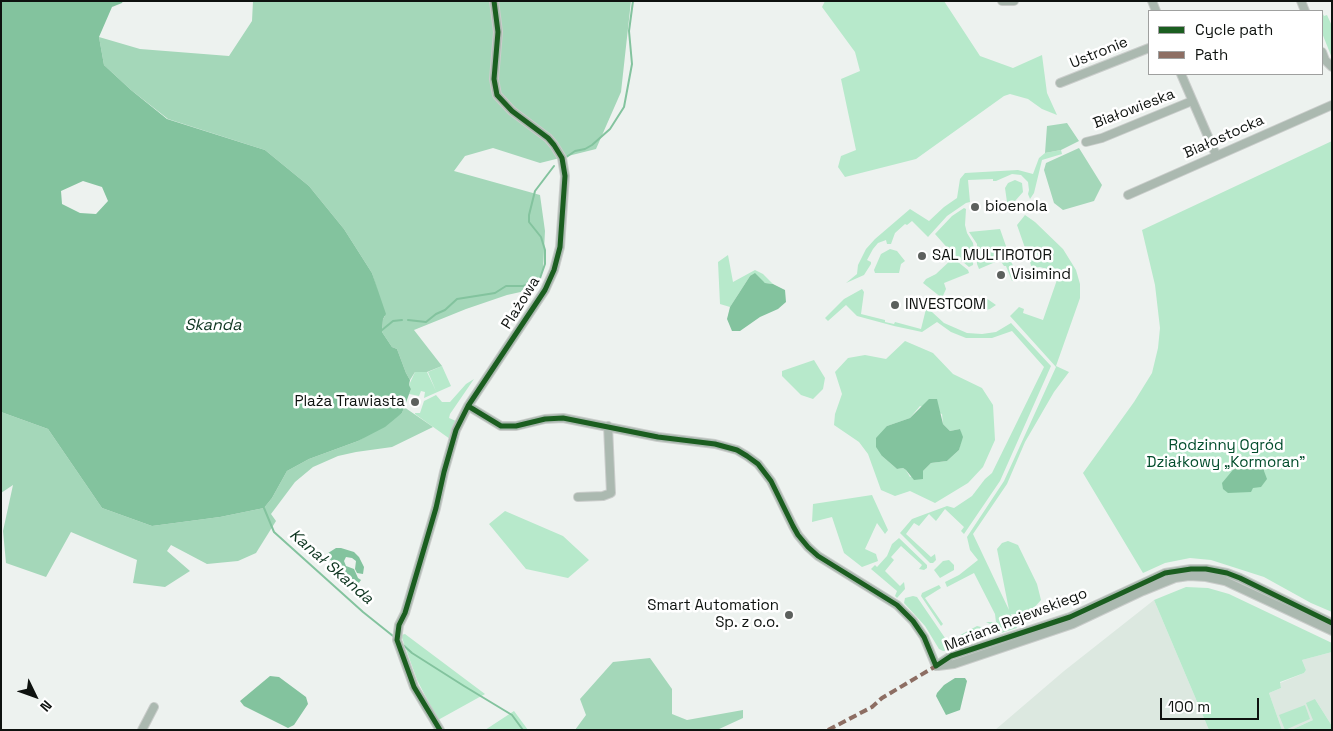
<!DOCTYPE html>
<meta charset="utf-8">
<style>
body{margin:0}
#map{position:relative;width:1333px;height:731px;overflow:hidden;background:#edf2ef;font-family:"Space Grotesk",sans-serif}
canvas{display:block}
.frame{position:absolute;inset:0;border:2px solid #0e120f;pointer-events:none}
.legend{position:absolute;left:1148px;top:10px;width:175px;height:65px;box-sizing:border-box;background:#fff;border:1px solid #9fa09f;margin:0;padding:6px 9px;list-style:none;font-size:15px;color:#0e120f}
.legend li{display:flex;align-items:center;gap:10px;height:25px}
.legend b{width:25px;border:1px solid #9fa09f}
.north{position:absolute;left:10px;top:671px;width:50px;height:50px;-webkit-text-stroke:4px #fff;paint-order:stroke;rotate:132deg;font-size:14px;font-weight:700;line-height:20px;text-align:center;color:#0e120f}
.north::after{content:'';display:block;margin:auto;width:18px;height:22px;background:#0e120f;clip-path:polygon(50% 0,100% 100%,50% 72%,0 100%)}
.scale{position:absolute;left:1160px;top:698px;width:99px;height:22px;box-sizing:border-box;border:2px solid #0e120f;border-top:0;padding-left:6px;font-size:15px;line-height:18px;white-space:nowrap;color:#0e120f;-webkit-text-stroke:4px #fff;paint-order:stroke}
</style>
<div id="map">
<canvas width="1333" height="731"></canvas>
<div class="frame"></div>
<ul class="legend">
<li><b style="height:6px;background:#1b5e20"></b>Cycle path</li>
<li><b style="height:6px;background:#8d6e63"></b>Path</li>
</ul>
<div class="north">N</div>
<div class="scale">100 m</div>
</div>
<script>
const context = document.querySelector('canvas').getContext('2d');
context.lineJoin = 'round';
function fillPath(path, color) { context.fillStyle = color; context.fill(path, 'evenodd'); }
const shape = rows => new Path2D(rows.map(r => 'M' + r).join(''));
function strokePath(path, color, width, dash) { context.strokeStyle = color; context.lineWidth = width; context.lineCap = dash ? 'butt' : 'round'; context.setLineDash(dash || []); context.stroke(path); }
function write(font, color, halo, rows, align = 'center') {
  context.font = font + ' "Space Grotesk",sans-serif'; context.lineWidth = 5; context.setLineDash([]); context.textBaseline = 'middle'; context.strokeStyle = halo; context.fillStyle = color; for (const [text, x, y, turn = 0] of rows) {
    context.save(); context.translate(x, y); context.rotate((+turn || 0) * Math.PI / 180); context.textAlign = isNaN(turn) ? turn : align; if (halo) context.strokeText(text, 0, 0); context.fillText(text, 0, 0); context.restore();
  }
}
fillPath(shape([
 [1154,600,1209,730,995,730,1064,671],
 [1332,652,1332,726,1315,699,1313,720,1291,730,1282,730,1269,693,1281,688,1280,683,1304,673,1306,670,1302,660]
]), '#dce8e0');
fillPath(shape([
 [825,1,944,1,980,56,1013,68,1042,55,1047,93,1057,115,1042,109,1028,99,1010,94,1004,96,916,159,845,177,838,167,841,156,856,150,841,79,860,71,855,52,822,7],
 [1322,12,1324,16,1327,15,1332,26,1332,58,1322,33],
 [1332,141,1332,612,1311,603,1264,577,1211,560,1190,558,1165,563,1143,573,1083,473,1134,402,1152,373,1158,348,1160,328,1155,285,1142,230],
 [1061,150,1062,154,1042,160,1034,193,1030,199,1028,194,1029,190,1028,182,1021,175,1012,174,996,181,993,181,993,179,968,180,970,202,966,203,947,216,928,237,912,221,907,225,905,224,895,233,891,244,887,244,886,240,878,243,873,249,867,260,871,262,871,264,864,275,846,283,857,274,858,265,866,249,875,239,910,209,929,221,944,207,957,198,960,179,965,173,1018,170,1033,174,1039,158,1045,153],
 [1015,180,1022,183,1023,192,1008,209,1005,188,1008,183],
 [964,208,966,209,965,225,967,233,973,243,974,251,973,265,969,267,951,252,935,234,952,216],
 [1025,215,1035,222,1063,249,1076,270,1080,284,1080,298,1056,366,1069,372,1054,392,1025,442,1007,484,973,534,1009,610,997,549,1002,543,1008,541,1018,545,1037,584,1041,600,1033,609,1017,615,1011,614,1017,628,995,635,990,624,986,622,996,622,995,614,974,573,947,587,945,582,959,575,978,560,970,550,967,537,1004,481,1056,367,1010,316,1019,307,1024,309,1023,313,1043,320,1058,277,1046,273,1047,269,1040,267,1032,268,1017,225],
 [1000,229,1014,269,1016,279,1012,281,1006,266,1004,266,1000,260,979,269,977,264,977,244,969,232],
 [890,249,897,251,905,261,901,264,899,273,875,273,874,270,881,254],
 [728,255,733,282,755,270,763,274,773,284,765,283,750,276,730,307,720,304,718,262],
 [953,258,968,270,969,273,944,283,946,289,942,298,923,283,926,279,936,274],
 [862,289,864,292,861,314,885,320,885,322,894,324,895,322,921,329,926,309,932,312,944,323,967,333,982,334,996,332,1011,323,1051,366,1000,481,964,534,961,531,964,527,945,509,936,521,929,514,919,526,914,523,906,534,931,557,935,554,936,560,933,563,930,563,900,533,912,519,947,506,954,508,972,496,985,479,992,473,1044,367,1012,331,992,338,966,338,951,332,937,322,922,332,894,326,857,316,846,305,828,321,825,318,844,299],
 [986,298,996,305,990,309,981,311,968,310,962,307],
 [905,341,933,353,953,374,982,388,993,405,995,440,983,467,968,483,935,503,910,491,895,496,881,490,868,454,859,442,834,425,835,414,842,394,835,372,848,358,865,355,886,359],
 [920,406,942,414,943,424,950,431,960,429,962,437,959,450,947,461,931,463,923,471,910,477,906,470,903,468,897,469,882,456,887,426,910,418],
 [814,360,825,378,823,389,813,399,801,395,782,376,782,371],
 [442,366,451,386,424,398,425,392,421,391,419,396,409,394,411,389,409,385,415,372,427,372,436,391,428,372],
 [474,379,450,414,449,418,456,421,450,439,415,414,415,413,420,413,424,401,436,395,442,402,450,402,466,384],
 [872,495,888,530,885,534,877,523,865,549,876,554,878,561,862,567,844,553,832,517,812,522,813,504],
 [505,511,563,536,589,560,568,578,526,569,489,524],
 [899,538,927,565,927,568,924,570,919,569,922,565,901,546,891,557,894,560,885,571,900,586,904,582,905,589,897,598,895,596,897,591,871,569,875,565,877,567,887,556,892,544],
 [949,560,954,565,954,570,940,578,934,570,943,561],
 [939,585,941,588,925,598,943,624,941,626,921,596,922,593],
 [1186,587,1208,588,1229,594,1332,643,1332,652,1302,660,1306,670,1304,673,1280,682,1281,688,1269,693,1282,730,1209,730,1154,600],
 [913,596,917,597,945,638,949,639,950,650,943,651,939,649,925,626,904,603,905,598],
 [977,626,985,628,989,637,954,649,953,639],
 [405,634,485,694,438,720,417,680,401,635],
 [1315,699,1332,726,1332,730,1291,730,1313,720,1306,703],
 [1305,705,1310,719,1285,730,1279,715],
 [514,711,528,730,485,730]
]), '#b7e9cb');
fillPath(shape([
 [253,1,631,1,621,92,596,149,540,163,493,148,465,156,454,171,540,195,545,231,543,270,534,289,507,295,466,309,414,330,442,366,427,372,415,372,410,380,406,373,397,349,392,347,382,332,383,319,385,316,372,273,344,229,309,186,265,150,168,119,131,90,104,65,99,37,140,49,229,56,252,21],
 [1067,123,1079,141,1061,150,1045,153,1047,126],
 [1079,148,1102,185,1094,201,1063,210,1054,203,1044,170,1046,163],
 [404,407,433,427,392,447,356,452,338,456,313,467,295,482,271,514,276,521,256,553,238,561,207,564,171,545,167,551,190,571,165,587,133,583,137,560,71,532,46,577,6,563,3,531,13,485,1,493,1,412,48,429,102,508,152,526,220,517,264,508,272,498,287,471,309,459,358,441,402,413],
 [650,658,672,689,672,714,687,720,743,710,743,718,717,730,575,730,586,715,580,699,613,662]
]), '#a4d7b9');
fillPath(shape([
 [1,1,123,1,122,3,112,7,99,37,104,65,131,90,167,119,265,150,309,186,344,229,372,273,386,314,383,319,382,332,392,347,397,349,406,373,410,380,409,385,411,389,402,413,385,427,358,441,309,459,287,471,272,498,264,508,220,517,152,526,102,508,48,429,1,412],
 [83,181,102,187,108,201,96,214,80,213,62,204,61,191],
 [755,273,765,283,773,284,785,290,786,302,778,309,760,317,740,331,732,331,727,319,730,307,750,276],
 [929,399,937,399,943,424,950,431,960,429,963,437,959,450,947,461,931,463,923,471,923,479,914,480,906,470,903,468,897,469,882,456,876,447,876,438,887,426,910,418],
 [1263,458,1264,471,1267,479,1261,487,1253,488,1251,492,1228,493,1223,489,1222,483,1237,465,1240,464,1248,469,1260,462],
 [336,548,341,548,354,552,359,557,364,567,363,574,357,573,355,569,356,561,352,558,346,557,344,561,346,566,354,569,358,578,361,580,358,584,325,555],
 [270,676,279,677,306,697,308,704,294,725,288,728,244,706,240,701],
 [955,678,965,678,967,681,960,710,946,715,936,696,937,693,944,685]
]), '#83c39e');
strokePath(shape([
 [565,158,575,151,585,149,592,145,610,129,624,107,632,64,629,31,633,1],
 [408,320,426,322,436,314,445,310,457,299,495,293,506,286,523,286,539,281,545,264,545,250,541,237,529,222,529,215,535,191,554,166],
 [382,330,393,321,402,320],
 [264,508,274,532,363,612,393,636],
 [401,643,412,653,464,686,512,715,523,730]
]), '#83c39e', 2);
const street = shape([
 [1002,1,1014,1],
 [1152,1,1156,11],
 [1301,1,1305,11],
 [1322,52,1325,60,1332,67],
 [1181,74,1216,155],
 [1060,83,1149,48],
 [1086,142,1102,138,1192,101],
 [1128,195,1332,105],
 [468,406,501,426,516,426,545,419,563,418,658,437,715,444,737,450,747,456,758,464,771,481,793,526,798,535,808,547,818,556,897,605,913,621,924,637,936,666],
 [578,497,603,496,611,493,608,426],
 [936,666,951,656,1070,617,1165,573,1191,569,1206,569,1227,573,1240,578,1332,623],
 [938,666,954,664,1073,624,1143,591,1175,578,1189,576,1206,577,1225,581,1332,631],
 [142,730,154,707],
 [440,730,414,687,397,640,399,625,405,613,436,508,444,472,456,430,468,406,545,290,554,270,560,247,565,176,562,158,554,145,548,138,512,111,497,95,494,79,498,32,494,1]
]);
strokePath(street, '#cacdcb', 10);
strokePath(street, '#abb9b0', 8);
strokePath(shape([
 [828,730,872,707,882,698,936,666]
]), '#8d6e63', 4, [8, 4]);
strokePath(shape([
 [468,406,501,426,516,426,545,419,563,418,658,437,715,444,737,450,747,456,758,464,771,481,793,526,798,535,808,547,818,556,897,605,913,621,924,637,936,666,951,656,1070,617,1165,573,1191,569,1206,569,1227,573,1240,578,1332,623],
 [440,730,414,687,397,640,399,625,405,613,436,508,444,472,456,430,468,406,545,290,554,270,560,247,565,176,562,158,554,145,548,138,512,111,497,95,494,79,498,32,494,1]
]), '#1b5e20', 5);
for (const [x, y, r, color] of [
 [975,207,5,"#5c605d"],
 [922,256,5,"#5c605d"],
 [1001,275,5,"#5c605d"],
 [895,305,5,"#5c605d"],
 [415,402,5,"#5c605d"],
 [789,615,5,"#5c605d"]
]) { const dot = new Path2D(); dot.arc(x, y, r, 0, 2 * Math.PI); context.fillStyle = color; context.fill(dot); strokePath(dot, '#fff', 2); }
write('15px', '#0e120f', '#fff', [
 ["Ustronie",1099,53,-22],
 ["Białowieska",1134,109,-21],
 ["Białostocka",1224,137,-24],
 ["Plażowa",521,303,-58],
 ["Mariana Rejewskiego",1016,620,-21]
]);
write('15px', '#0e120f', '#fff', [
 ["bioenola",985,207],
 ["SAL MULTIROTOR",932,256],
 ["Visimind",1011,275],
 ["INVESTCOM",905,305],
 ["Plaża Trawiasta",405,402,"right"],
 ["Smart Automation",779,606,"right"],
 ["Sp. z o.o.",779,623,"right"]
], 'left');
write('15px', '#014c2b', '#fff', [
 ["Rodzinny Ogród",1226,446],
 ["Działkowy „Kormoran”",1226,463]
]);
write('italic 16px', '#0d341f', '#fff', [
 ["Skanda",213,326],
 ["Kanał Skanda",331,567,41]
]);
</script>
